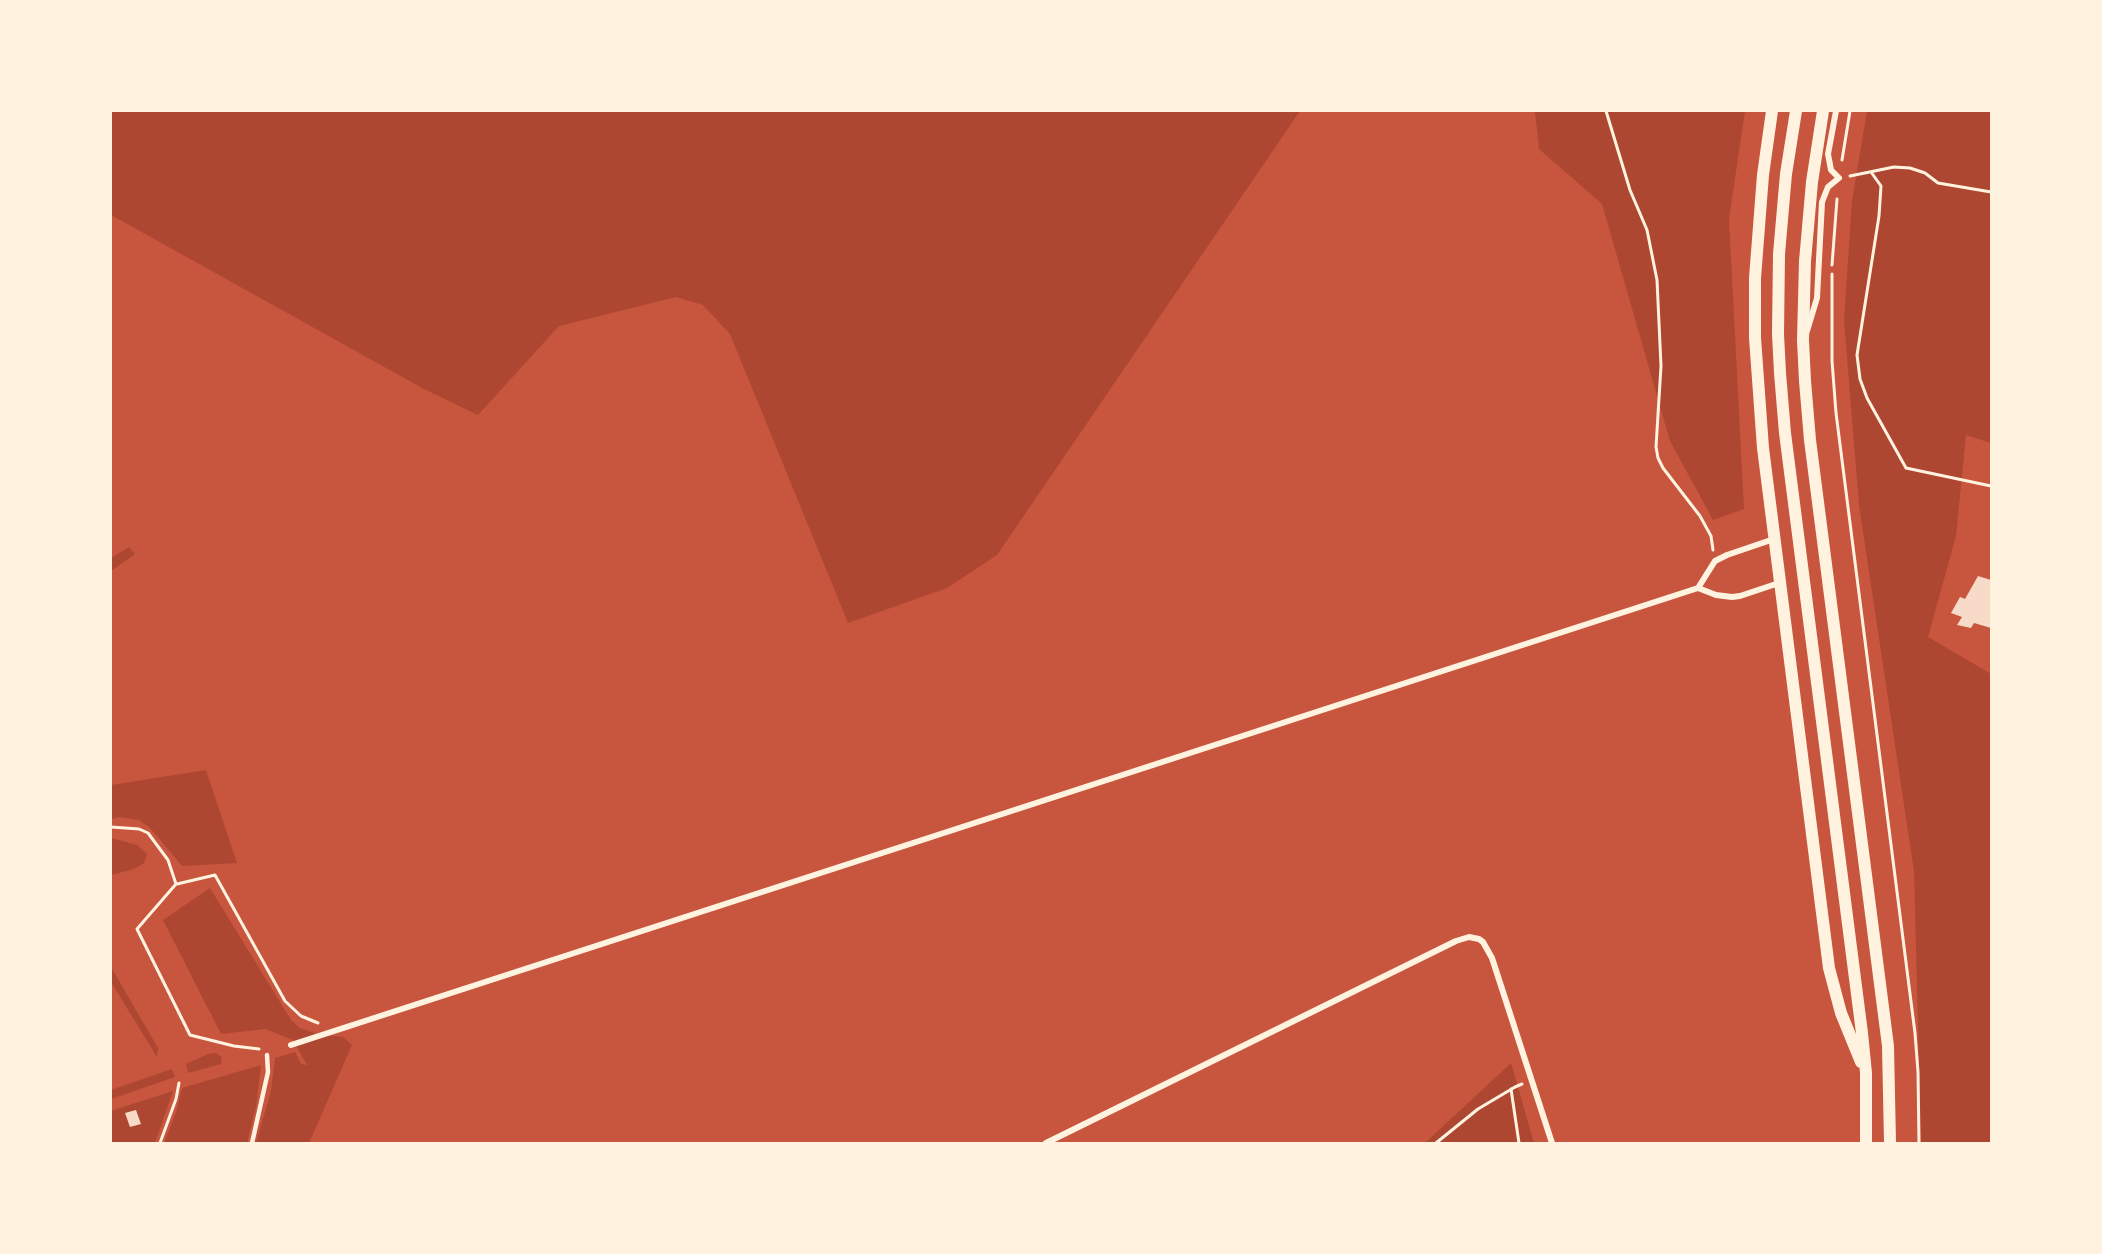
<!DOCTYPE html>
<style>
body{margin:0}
#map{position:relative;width:2102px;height:1254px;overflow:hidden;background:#c8553d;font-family:Helvetica,sans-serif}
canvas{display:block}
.frame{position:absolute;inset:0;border:112px solid #fff3e0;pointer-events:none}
</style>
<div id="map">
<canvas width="2102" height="1254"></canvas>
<div class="frame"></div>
</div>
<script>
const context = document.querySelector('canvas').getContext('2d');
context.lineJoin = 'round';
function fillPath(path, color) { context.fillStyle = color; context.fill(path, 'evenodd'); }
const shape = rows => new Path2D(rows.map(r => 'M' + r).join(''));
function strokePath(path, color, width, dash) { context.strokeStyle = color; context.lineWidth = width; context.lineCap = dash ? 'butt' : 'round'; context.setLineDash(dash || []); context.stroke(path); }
fillPath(shape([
 [111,111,1300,111,997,555,947,588,848,623,730,334,703,305,676,297,559,326,478,415,424,389,111,215],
 [1535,111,1745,111,1729,219,1744,509,1713,520,1670,441,1602,204,1539,149],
 [1867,111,1991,111,1991,443,1966,435,1956,536,1928,637,1991,674,1991,1143,1921,1143,1914,871,1859,505,1844,320,1852,201],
 [129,547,135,554,111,571,111,558],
 [206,770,237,863,182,866,150,828,139,820,120,817,111,819,111,785],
 [111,838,137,845,147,854,144,863,134,869,111,875],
 [210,888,291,1020,300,1028,317,1034,343,1037,352,1045,309,1143,256,1143,271,1091,275,1058,295,1052,301,1064,307,1065,293,1040,265,1029,221,1034,163,920],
 [111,967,158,1048,157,1057,111,982],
 [216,1053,222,1057,221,1064,188,1073,186,1064,208,1054],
 [1511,1063,1534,1143,1425,1143],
 [261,1065,256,1107,247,1143,164,1143,176,1112,182,1088],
 [172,1069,175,1077,111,1099,111,1090],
 [173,1091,155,1143,111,1143,111,1111]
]), '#ae4732');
fillPath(shape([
 [1978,576,1991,580,1991,628,1974,623,1971,628,1957,625,1962,617,1951,613,1960,597,1965,599],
 [136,1110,141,1124,130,1127,125,1113]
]), '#f7dbc8');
strokePath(shape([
 [1606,111,1630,190,1647,230,1657,280,1661,366,1656,447,1658,458,1663,468,1700,516,1711,536,1713,550],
 [1842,160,1850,111],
 [1871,172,1881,186,1879,216,1857,355,1860,379,1867,398,1906,468,1991,486],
 [1850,176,1894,167,1910,168,1925,173,1938,183,1991,192],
 [1832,265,1837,199],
 [1832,274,1832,361,1836,413,1915,1033,1918,1072,1919,1143],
 [111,827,139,829,148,833,168,860,176,884,137,929,190,1035,234,1046,259,1049],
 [177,884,215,875,285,1001,301,1016,318,1023],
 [1511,1089,1519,1143],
 [160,1143,176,1099,179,1083],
 [1436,1143,1478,1109,1515,1087,1522,1084]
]), '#fff3e0', 3);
strokePath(shape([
 [252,1143,268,1072,267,1055]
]), '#fff3e0', 4.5);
strokePath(shape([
 [1807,331,1817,298,1822,202,1828,187,1839,178,1831,170,1828,154,1836,111],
 [1698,588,1715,561,1727,555,1774,539],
 [291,1045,1698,588,1716,595,1732,597,1740,596,1779,583],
 [1046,1143,1456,941,1469,937,1479,939,1483,942,1492,958,1552,1143]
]), '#fff3e0', 6);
strokePath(shape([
 [1772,111,1763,175,1755,278,1755,338,1763,448,1829,968,1841,1013,1861,1062],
 [1796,111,1786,174,1779,254,1778,334,1780,373,1785,433,1862,1033,1866,1073,1866,1143],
 [1823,111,1812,182,1805,261,1803,340,1805,381,1810,440,1888,1046,1890,1143]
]), '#fff3e0', 12);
</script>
